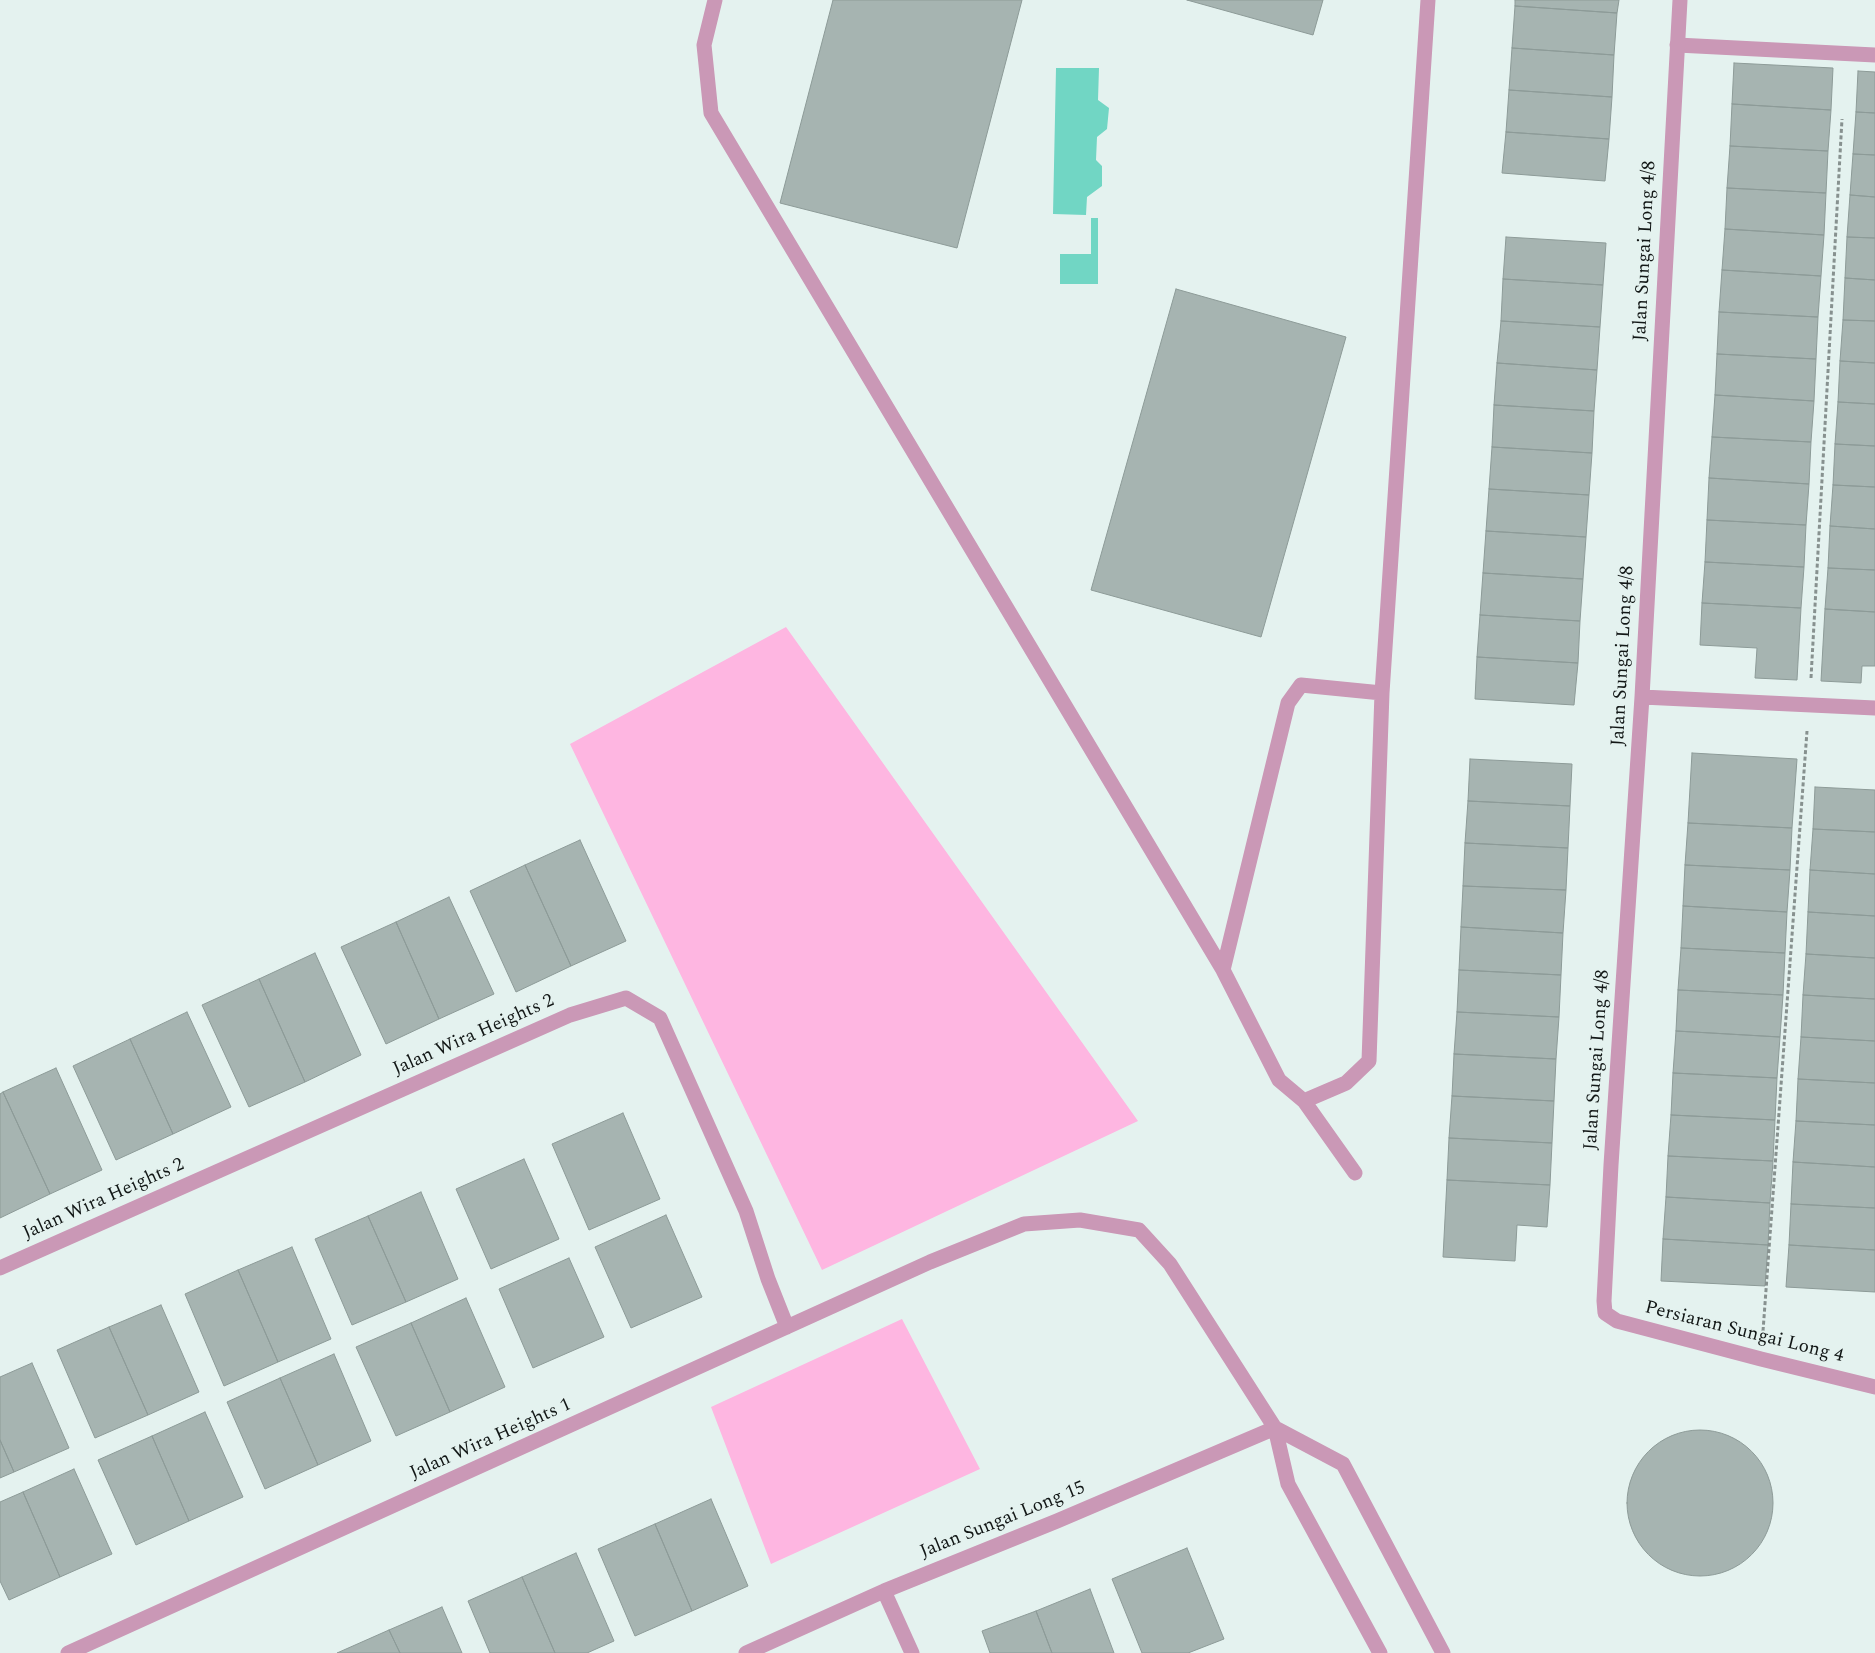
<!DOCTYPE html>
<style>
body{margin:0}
canvas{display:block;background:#e4f2ef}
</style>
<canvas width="1875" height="1653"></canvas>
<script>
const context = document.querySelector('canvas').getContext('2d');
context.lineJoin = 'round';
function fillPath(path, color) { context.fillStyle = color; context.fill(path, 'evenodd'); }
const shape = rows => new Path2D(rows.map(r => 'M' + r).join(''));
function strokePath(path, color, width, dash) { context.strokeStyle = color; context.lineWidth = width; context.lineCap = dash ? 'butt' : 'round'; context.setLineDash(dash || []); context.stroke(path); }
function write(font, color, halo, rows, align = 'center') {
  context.font = font + ' Spectral,serif'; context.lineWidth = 4; context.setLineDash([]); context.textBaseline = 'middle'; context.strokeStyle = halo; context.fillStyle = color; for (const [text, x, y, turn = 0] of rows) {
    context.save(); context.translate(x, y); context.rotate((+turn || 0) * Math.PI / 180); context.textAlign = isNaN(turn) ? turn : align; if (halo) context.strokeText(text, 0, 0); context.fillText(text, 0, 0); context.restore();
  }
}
fillPath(shape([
 [786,627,1138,1121,822,1270,570,744],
 [902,1319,980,1469,771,1564,711,1407]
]), '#feb6e1');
fillPath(shape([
 [1056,68,1099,68,1098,100,1109,108,1107,129,1097,137,1096,160,1102,166,1102,186,1087,197,1086,215,1053,214],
 [1091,218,1098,218,1098,284,1060,284,1060,254,1091,254]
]), '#71d6c4');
const building = shape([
 [833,0,1022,0,957,248,780,203,833,0],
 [1187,0,1323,0,1313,35,1187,0],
 [1515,0,1619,0,1617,13,1515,6,1515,0],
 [1515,6,1617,13,1614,55,1512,48,1515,6],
 [1512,48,1614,55,1612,97,1509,90,1512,48],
 [1734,63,1833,68,1831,110,1732,104,1734,63],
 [1858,71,1875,72,1875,113,1856,112,1858,71],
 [1509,90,1612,97,1609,139,1506,132,1509,90],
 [1732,104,1831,110,1828,151,1730,146,1732,104],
 [1856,112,1875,113,1875,155,1853,154,1856,112],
 [1506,132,1609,139,1605,181,1502,173,1506,132],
 [1730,146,1828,151,1826,193,1727,188,1730,146],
 [1853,154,1875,155,1875,197,1850,195,1853,154],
 [1727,188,1826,193,1824,235,1725,229,1727,188],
 [1850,195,1875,197,1875,238,1847,237,1850,195],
 [1725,229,1824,235,1821,276,1722,270,1725,229],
 [1506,237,1606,243,1603,285,1503,279,1506,237],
 [1847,237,1875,238,1875,280,1845,278,1847,237],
 [1722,270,1821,276,1818,317,1719,312,1722,270],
 [1845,278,1875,280,1875,321,1843,320,1845,278],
 [1503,279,1603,285,1600,327,1501,321,1503,279],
 [1176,289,1346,337,1261,637,1091,590,1176,289],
 [1719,312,1818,317,1816,359,1717,354,1719,312],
 [1843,320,1875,321,1875,363,1840,361,1843,320],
 [1501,321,1600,327,1597,370,1497,363,1501,321],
 [1717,354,1816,359,1814,401,1715,395,1717,354],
 [1840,361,1875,363,1875,404,1838,402,1840,361],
 [1497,363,1597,370,1594,411,1494,405,1497,363],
 [1715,395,1814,401,1811,442,1712,437,1715,395],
 [1838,402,1875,404,1875,446,1835,444,1838,402],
 [1494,405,1594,411,1592,453,1492,447,1494,405],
 [1712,437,1811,442,1809,484,1709,478,1712,437],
 [1835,444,1875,446,1875,487,1833,485,1835,444],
 [1492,447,1592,453,1589,495,1489,489,1492,447],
 [1709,478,1809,484,1806,525,1707,520,1709,478],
 [1833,485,1875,487,1875,529,1830,526,1833,485],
 [1489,489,1589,495,1586,537,1486,531,1489,489],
 [1707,520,1806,525,1804,567,1705,562,1707,520],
 [1830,526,1875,529,1875,570,1828,568,1830,526],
 [1486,531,1586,537,1583,579,1483,573,1486,531],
 [1705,562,1804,567,1801,608,1702,603,1705,562],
 [1828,568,1875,570,1875,612,1825,609,1828,568],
 [1483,573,1583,579,1580,621,1480,615,1483,573],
 [1702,603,1801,608,1797,680,1755,678,1757,648,1700,645,1702,603],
 [1825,609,1875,612,1875,666,1862,666,1861,683,1821,681,1825,609],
 [1480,615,1580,621,1578,663,1477,657,1480,615],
 [1477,657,1578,663,1574,705,1475,699,1477,657],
 [1692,753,1797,759,1792,828,1688,823,1692,753],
 [1470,759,1572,764,1570,806,1468,801,1470,759],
 [1815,787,1875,790,1875,832,1813,829,1815,787],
 [1468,801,1570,806,1568,848,1465,843,1468,801],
 [1688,823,1792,828,1790,870,1685,865,1688,823],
 [1813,829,1875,832,1875,874,1810,870,1813,829],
 [580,840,626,941,571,966,525,865,580,840],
 [1465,843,1568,848,1566,890,1463,886,1465,843],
 [525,865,571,966,516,992,470,891,525,865],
 [1685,865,1790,870,1787,912,1683,906,1685,865],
 [1810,870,1875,874,1875,916,1808,912,1810,870],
 [1463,886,1566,890,1563,933,1461,927,1463,886],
 [449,897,494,994,439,1019,396,922,449,897],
 [1683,906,1787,912,1785,953,1681,948,1683,906],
 [1808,912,1875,916,1875,958,1806,954,1808,912],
 [396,922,439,1019,386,1044,341,947,396,922],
 [1461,927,1563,933,1561,975,1459,970,1461,927],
 [1681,948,1785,953,1783,995,1678,990,1681,948],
 [315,953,361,1055,305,1082,259,979,315,953],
 [1806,954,1875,958,1875,999,1803,995,1806,954],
 [1459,970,1561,975,1559,1017,1457,1012,1459,970],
 [259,979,305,1082,249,1107,202,1005,259,979],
 [1678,990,1783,995,1780,1037,1676,1031,1678,990],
 [1803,995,1875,999,1875,1041,1801,1037,1803,995],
 [187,1012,231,1107,173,1134,130,1039,187,1012],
 [1457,1012,1559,1017,1556,1059,1454,1054,1457,1012],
 [1676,1031,1780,1037,1777,1078,1673,1073,1676,1031],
 [1801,1037,1875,1041,1875,1083,1798,1079,1801,1037],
 [130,1039,173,1134,116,1160,73,1066,130,1039],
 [1454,1054,1556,1059,1554,1101,1452,1096,1454,1054],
 [56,1068,102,1170,50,1194,3,1092,56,1068],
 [1673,1073,1777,1078,1775,1120,1671,1115,1673,1073],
 [1798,1079,1875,1083,1875,1125,1796,1121,1798,1079],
 [3,1092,50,1194,0,1218,0,1094,3,1092],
 [1452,1096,1554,1101,1552,1143,1449,1138,1452,1096],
 [623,1113,660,1199,589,1230,552,1144,623,1113],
 [1671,1115,1775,1120,1773,1161,1668,1156,1671,1115],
 [1796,1121,1875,1125,1875,1167,1793,1162,1796,1121],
 [1449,1138,1552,1143,1550,1185,1447,1180,1449,1138],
 [1668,1156,1773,1161,1770,1203,1666,1197,1668,1156],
 [524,1159,559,1239,491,1269,456,1189,524,1159],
 [1793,1162,1875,1167,1875,1208,1791,1204,1793,1162],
 [1447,1180,1550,1185,1547,1227,1517,1225,1515,1261,1443,1257,1447,1180],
 [421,1192,458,1279,406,1302,368,1216,421,1192],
 [1666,1197,1770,1203,1768,1245,1663,1239,1666,1197],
 [1791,1204,1875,1208,1875,1250,1789,1245,1791,1204],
 [666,1215,702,1297,631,1328,595,1247,666,1215],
 [368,1216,406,1302,352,1325,315,1239,368,1216],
 [1663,1239,1768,1245,1765,1286,1661,1281,1663,1239],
 [1789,1245,1875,1250,1875,1292,1786,1287,1789,1245],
 [292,1247,331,1339,278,1362,238,1270,292,1247],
 [569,1258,604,1337,533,1368,499,1289,569,1258],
 [238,1270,278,1362,224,1386,185,1294,238,1270],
 [466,1298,505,1387,450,1412,411,1323,466,1298],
 [161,1305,199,1392,148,1415,109,1327,161,1305],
 [411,1323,450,1412,396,1436,356,1347,411,1323],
 [109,1327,148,1415,95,1438,57,1350,109,1327],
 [334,1354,371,1441,318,1465,280,1378,334,1354],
 [32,1363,69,1448,14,1472,0,1440,0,1377,32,1363],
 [280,1378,318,1465,265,1489,227,1402,280,1378],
 [205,1412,243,1497,189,1521,152,1436,205,1412],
 '1627 1503a73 73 0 1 1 146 0a73 73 0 1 1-146 0Z',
 [152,1436,189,1521,136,1545,98,1460,152,1436],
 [0,1440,14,1472,0,1478,0,1440],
 [74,1469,112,1554,60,1577,23,1492,74,1469],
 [23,1492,60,1577,9,1600,0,1581,0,1502,23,1492],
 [711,1499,748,1586,692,1611,655,1524,711,1499],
 [655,1524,692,1611,635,1636,598,1549,655,1524],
 [1187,1548,1224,1639,1188,1653,1142,1653,1112,1579,1187,1548],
 [576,1553,614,1641,587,1653,555,1653,522,1577,576,1553],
 [522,1577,555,1653,490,1653,468,1601,522,1577],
 [1090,1589,1114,1653,1052,1653,1036,1611,1090,1589],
 [442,1607,462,1653,400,1653,389,1630,442,1607],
 [1036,1611,1052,1653,990,1653,982,1631,1036,1611],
 [389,1630,400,1653,337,1653,389,1630]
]);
fillPath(building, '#a6b4b1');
strokePath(building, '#8d9b98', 1);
strokePath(shape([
 [1811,678,1842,119],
 [1763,1331,1807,731]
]), '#87918f', 3, [4, 2.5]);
strokePath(shape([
 [1677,45,1875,55]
]), '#ca98b6', 15);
strokePath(shape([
 [715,0,704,45,711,113,1223,970,1279,1080,1304,1101,1346,1083,1369,1061,1382,693,1428,0],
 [1680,0,1642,697,1611,1165,1604,1301,1605,1313,1617,1321,1761,1359,1875,1387],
 [1642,697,1875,708],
 [1223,970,1288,703,1301,685,1382,693],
 [1304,1101,1355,1173],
 [0,1268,570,1015,626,998,660,1018,746,1211,768,1279,787,1327],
 [1275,1428,1343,1464,1443,1653],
 [884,1591,912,1653],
 [68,1653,930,1262,1024,1224,1080,1220,1139,1230,1170,1264,1275,1428,1288,1484,1380,1653],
 [746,1653,884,1591,1057,1521,1275,1428]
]), '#ca98b6', 15);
write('19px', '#121716', '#e4f2ef', [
 ["Jalan Sungai Long 4/8",1646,251,-87],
 ["Jalan Sungai Long 4/8",1624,656,-87],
 ["Jalan Wira Heights 2",474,1036,-24],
 ["Jalan Sungai Long 4/8",1598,1060,-86],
 ["Jalan Wira Heights 2",104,1200,-24],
 ["Persiaran Sungai Long 4",1744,1333,14],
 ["Jalan Wira Heights 1",491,1440,-24],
 ["Jalan Sungai Long 15",1003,1521,-22]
]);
</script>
